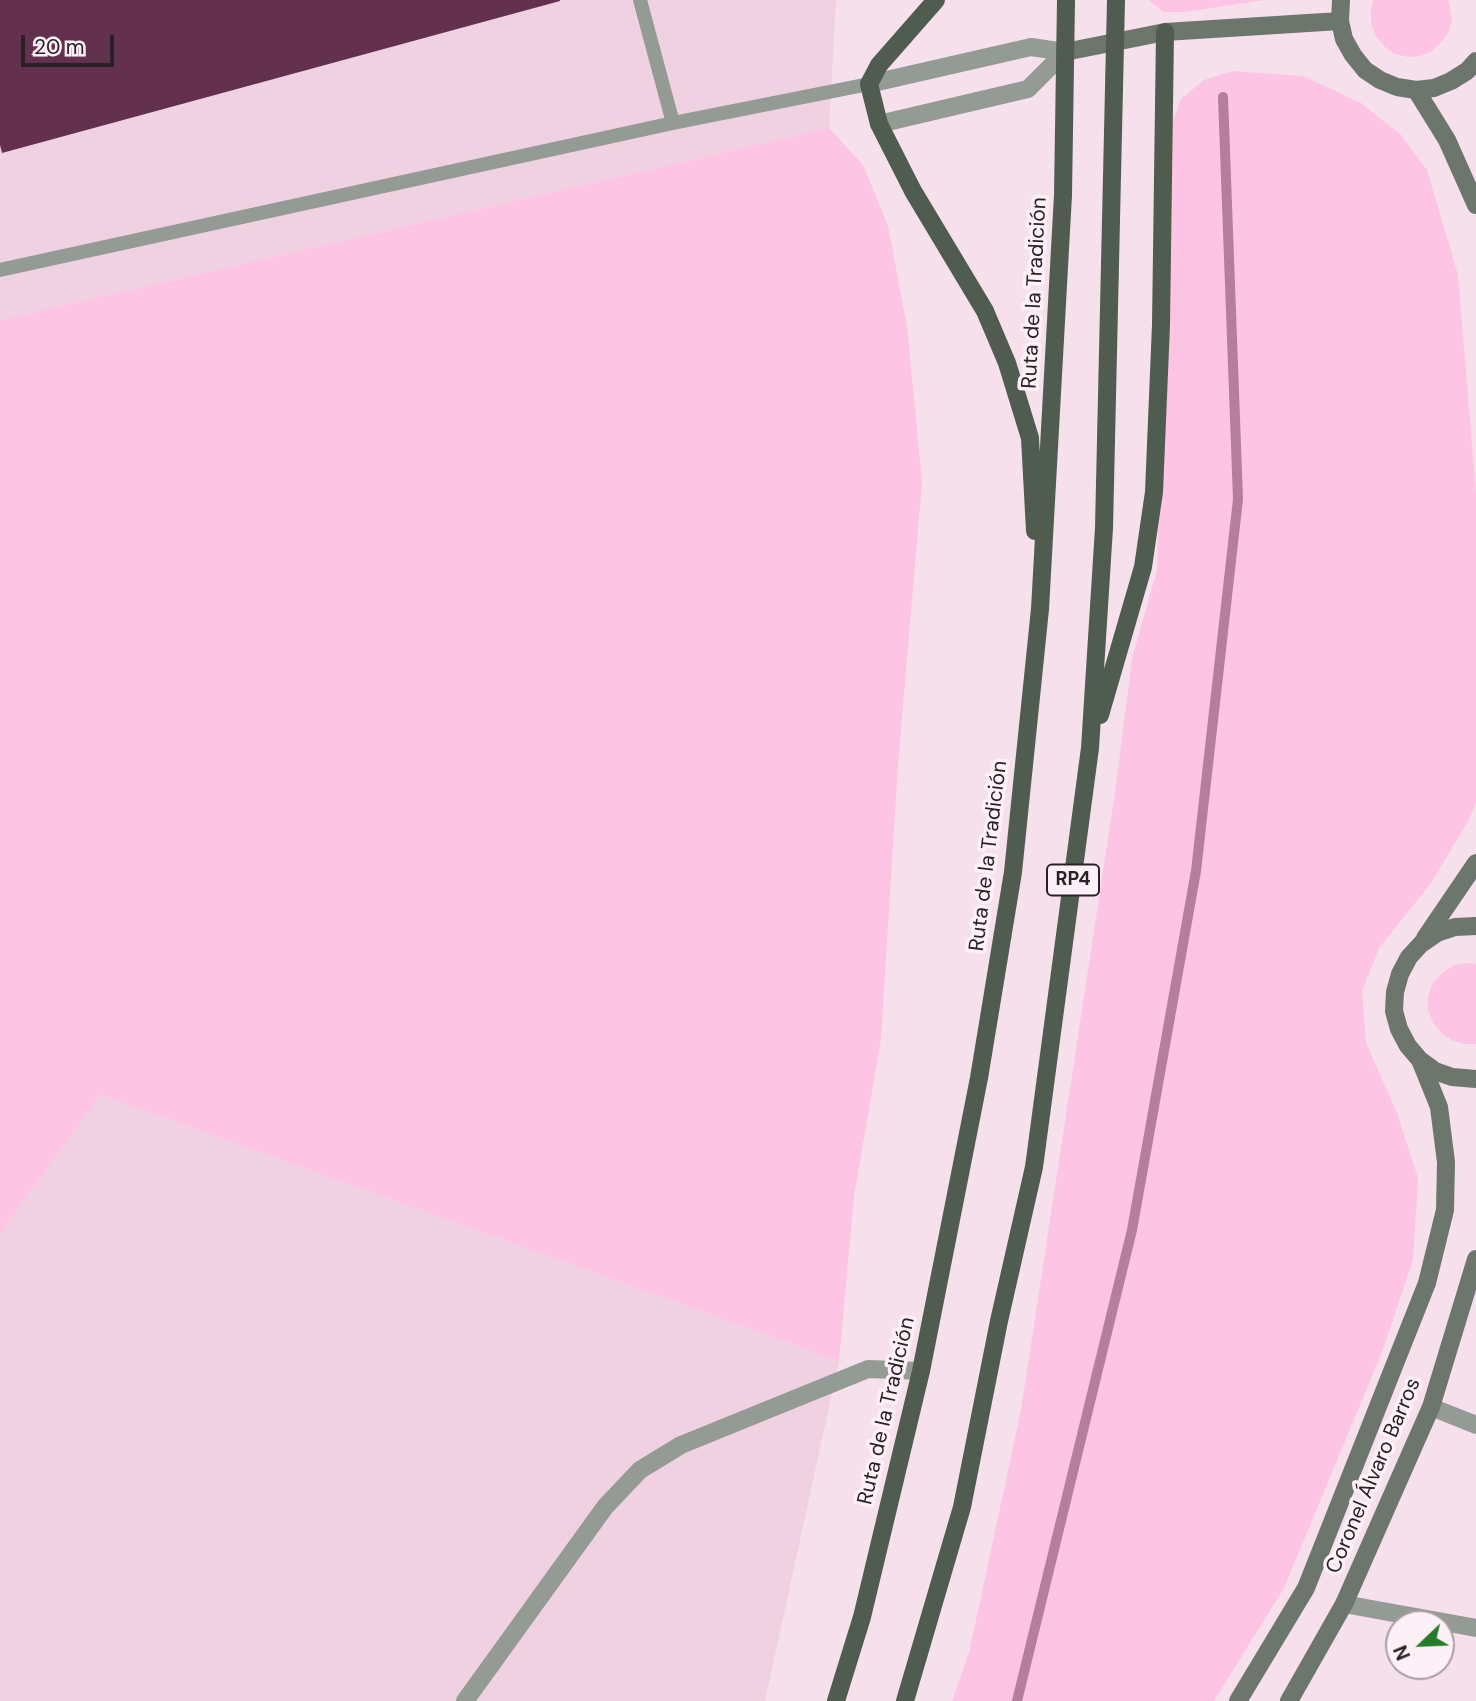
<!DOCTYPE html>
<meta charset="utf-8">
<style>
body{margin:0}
#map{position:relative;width:1476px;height:1701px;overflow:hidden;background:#f6e0ec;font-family:"DM Sans",sans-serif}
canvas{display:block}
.north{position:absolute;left:1385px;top:1610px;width:70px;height:70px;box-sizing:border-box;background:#fef0f7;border:2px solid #a99da3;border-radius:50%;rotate:247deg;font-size:19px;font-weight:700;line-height:28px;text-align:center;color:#292125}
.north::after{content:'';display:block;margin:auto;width:24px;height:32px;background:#247b29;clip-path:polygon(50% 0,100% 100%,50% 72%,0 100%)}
.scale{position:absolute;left:21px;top:35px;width:93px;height:32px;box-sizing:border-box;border:4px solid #292125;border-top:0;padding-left:9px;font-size:21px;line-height:24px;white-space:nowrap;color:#292125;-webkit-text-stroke:5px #fef0f7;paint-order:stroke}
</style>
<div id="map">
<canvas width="1476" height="1701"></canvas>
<div class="north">N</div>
<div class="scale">20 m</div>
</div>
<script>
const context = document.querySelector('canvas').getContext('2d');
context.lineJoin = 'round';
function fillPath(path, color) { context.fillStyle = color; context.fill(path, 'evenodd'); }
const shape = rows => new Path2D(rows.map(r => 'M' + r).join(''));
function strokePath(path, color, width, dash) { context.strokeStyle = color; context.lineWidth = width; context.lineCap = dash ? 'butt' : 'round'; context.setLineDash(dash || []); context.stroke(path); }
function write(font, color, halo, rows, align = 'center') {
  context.font = font + ' "DM Sans",sans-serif'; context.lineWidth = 7; context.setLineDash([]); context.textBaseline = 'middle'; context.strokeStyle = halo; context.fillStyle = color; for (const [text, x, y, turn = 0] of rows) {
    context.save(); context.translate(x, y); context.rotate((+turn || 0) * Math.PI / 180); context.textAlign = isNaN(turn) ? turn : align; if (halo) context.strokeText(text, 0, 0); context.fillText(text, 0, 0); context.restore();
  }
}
fillPath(shape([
 [0,0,836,0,829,128,0,320],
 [101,1095,839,1361,765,1701,0,1701,0,1233]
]), '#efd1e1');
fillPath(shape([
 [1149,0,1264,0,1185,12,1163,12],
 [1374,0,1448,0,1452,19,1449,31,1442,42,1432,51,1420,56,1408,57,1395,54,1385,47,1375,35,1371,22,1371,8],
 [1232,71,1303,76,1361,103,1401,135,1427,170,1458,275,1476,492,1476,803,1468,821,1431,883,1379,948,1362,991,1366,1043,1397,1113,1418,1178,1413,1260,1382,1352,1284,1588,1214,1701,952,1701,969,1653,1021,1410,1115,793,1132,659,1157,570,1170,128,1181,99,1204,80],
 [829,128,863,165,888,226,907,327,922,481,898,765,881,1039,854,1196,839,1361,101,1095,0,1233,0,320],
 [1469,963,1476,964,1476,1044,1465,1044,1453,1041,1442,1034,1433,1023,1428,1010,1428,996,1433,983,1443,972,1455,965]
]), '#fdc4e3');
strokePath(shape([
 [1017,1701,1132,1230,1196,871,1238,499,1223,97]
]), '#b87d9e', 10);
fillPath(shape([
 [0,0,560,0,560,1,2,153,0,145]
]), '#63304e');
strokePath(shape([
 [640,0,673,123],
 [0,270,673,123,869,84]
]), '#949b94', 14);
strokePath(shape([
 [869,84,1031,47,1065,52],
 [879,124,1028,89,1065,52],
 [1431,1407,1476,1425],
 [1344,1604,1476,1628],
 [465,1701,605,1507,640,1470,681,1445,868,1369,921,1371]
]), '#949b94', 18);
strokePath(shape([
 [1341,0,1340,21,1344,39,1353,55,1365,70,1380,80,1397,87,1416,90,1434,88,1451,81,1467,71,1476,61],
 [1065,52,1165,32,1340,21],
 [1416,90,1447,140,1476,205],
 [1476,926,1455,927,1437,933,1421,944,1409,957,1400,974,1395,992,1394,1011,1399,1029,1408,1046,1420,1060,1435,1071,1452,1077,1476,1079],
 [1425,938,1476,863],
 [1238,1701,1306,1588,1427,1283,1445,1210,1446,1162,1439,1107,1420,1060],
 [1289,1701,1344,1604,1431,1407,1476,1259]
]), '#6c766c', 18);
strokePath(shape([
 [936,0,879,65,869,84,879,124,913,191,985,311,1007,363,1030,438,1035,531],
 [1100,715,1143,567,1154,492,1161,325,1165,32],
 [836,1701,862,1617,921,1371,979,1078,1013,872,1040,609,1063,195,1066,0],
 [905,1701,962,1507,999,1321,1034,1167,1090,748,1104,528,1116,0]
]), '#505c50', 18);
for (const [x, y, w] of [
 [1073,880,52]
]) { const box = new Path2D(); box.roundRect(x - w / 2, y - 15.5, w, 31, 5); context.fillStyle = '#fef0f7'; context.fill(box); strokePath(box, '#292125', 2); }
write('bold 19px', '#292125', null, [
 ["RP4",1073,880]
]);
write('21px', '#292125', '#fef0f7', [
 ["Ruta de la Tradición",1035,293,-87],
 ["Ruta de la Tradición",989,856,-83],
 ["Ruta de la Tradición",887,1411,-77],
 ["Coronel Álvaro Barros",1374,1476,-67]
]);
</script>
